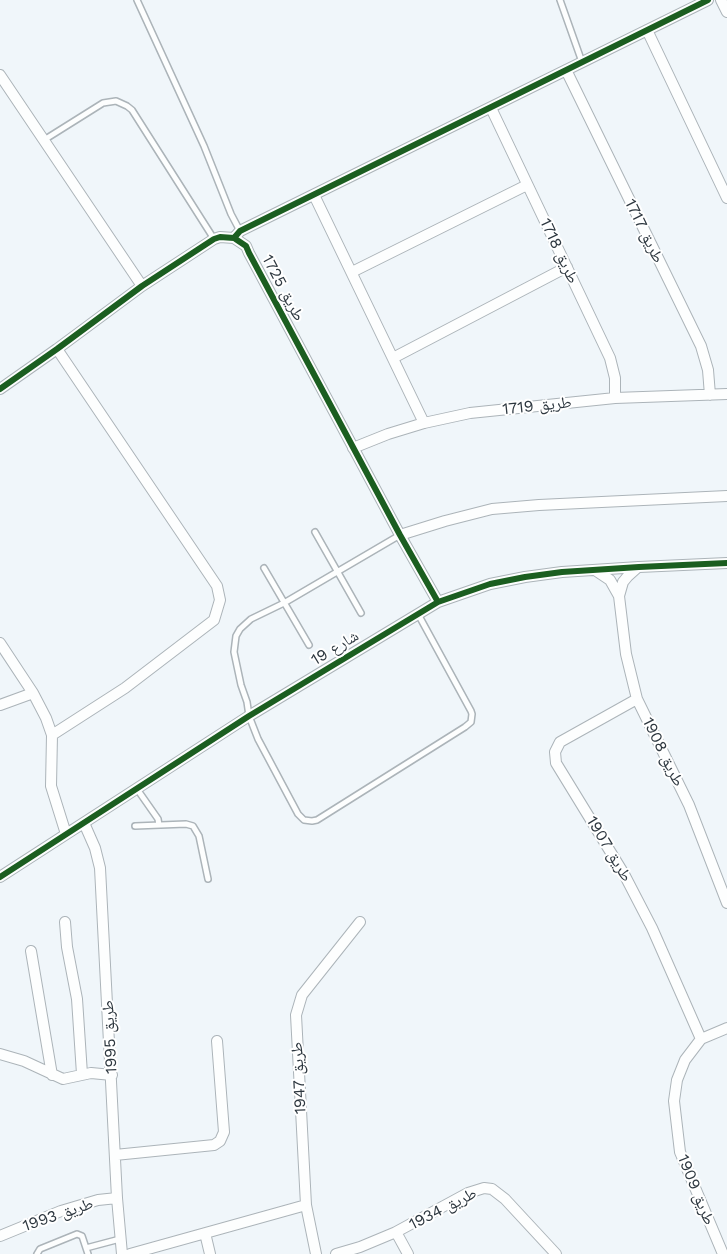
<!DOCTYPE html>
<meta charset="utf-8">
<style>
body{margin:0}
canvas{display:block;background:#f0f6fa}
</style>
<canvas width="727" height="1254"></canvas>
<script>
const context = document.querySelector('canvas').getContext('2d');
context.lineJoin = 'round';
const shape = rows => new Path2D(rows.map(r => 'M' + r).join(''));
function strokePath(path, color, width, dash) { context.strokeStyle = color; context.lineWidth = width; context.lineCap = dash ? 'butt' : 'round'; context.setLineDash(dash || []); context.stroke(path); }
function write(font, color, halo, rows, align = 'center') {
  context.font = font + ' "Work Sans","Noto Naskh Arabic",sans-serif'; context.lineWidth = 4; context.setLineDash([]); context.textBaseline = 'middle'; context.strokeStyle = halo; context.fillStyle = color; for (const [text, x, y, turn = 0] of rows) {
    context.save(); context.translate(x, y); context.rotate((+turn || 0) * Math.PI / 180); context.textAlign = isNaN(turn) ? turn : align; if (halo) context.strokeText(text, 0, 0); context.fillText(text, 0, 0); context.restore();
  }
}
const service = shape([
 [137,0,204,146,231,214,240,231],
 [560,0,582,62],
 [44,140,103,103,116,101,127,106,132,110,214,239],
 [315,532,361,613],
 [400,535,284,603,251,619,240,629,236,636,234,652,241,685,247,702,249,716,258,739,298,814,304,820,312,821,317,820,465,727,471,722,472,714,471,711,418,614],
 [264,568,309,645],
 [137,789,158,819,159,825],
 [135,826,186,824,193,826,199,836,208,879],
 [86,1248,120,1239],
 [37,1254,40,1249,77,1234,82,1236,88,1254]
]);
const minor = shape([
 [721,0,727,12],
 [647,30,727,198],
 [566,70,701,346,708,370,710,395],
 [0,75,142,286],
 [491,108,610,358,615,378,615,398],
 [314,195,424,423],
 [234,238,240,231,708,0],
 [352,272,527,185],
 [57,349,217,586,220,600,214,620,125,688,52,735,51,786,66,834],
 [393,358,567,267],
 [0,389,57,349,142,286,214,239,220,237,234,238,246,246,249,253,400,535,438,602],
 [353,448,388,434,424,423,470,413,615,398,727,394],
 [400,535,445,521,492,509,539,505,727,496],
 [638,567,628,576,623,582,619,596,626,654,637,699,689,805,727,903],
 [595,570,610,580,619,596],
 [0,643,33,693,46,718,52,735],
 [637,699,560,742,555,752,556,763,624,874,652,928,701,1039],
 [0,705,33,693],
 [84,823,95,848,100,868,117,1198,122,1254],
 [0,877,249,716,438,602,490,584,525,577,562,572,639,567,727,563],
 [65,922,67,947,77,999,82,1074],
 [31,951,52,1075],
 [0,1054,24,1061,63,1079,91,1073,112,1075],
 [115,1155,214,1145,220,1141,224,1132,217,1041],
 [396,1232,408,1254],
 [205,1233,210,1254],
 [0,1236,61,1211,98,1200,117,1198],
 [130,1254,306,1205],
 [316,1254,306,1205,296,1015,302,995,360,922],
 [336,1254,360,1247,396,1232,468,1193,484,1188,492,1189,505,1199,556,1254],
 [723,1254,680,1152,674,1101,677,1080,685,1060,701,1039,727,1028]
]);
strokePath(service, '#acb4b9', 8);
strokePath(minor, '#acb4b9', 12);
strokePath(service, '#fdfefe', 5);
strokePath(minor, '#fdfefe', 10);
strokePath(shape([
 [234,238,240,231,708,0],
 [0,389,57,349,142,286,214,239,220,237,234,238,246,246,249,253,400,535,438,602],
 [0,877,249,716,438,602,490,584,525,577,562,572,639,567,727,563]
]), '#1b5e20', 6);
write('16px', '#2d373f', '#fff', [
 ["طريق 1717",644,231,64],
 ["طريق 1718",559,251,65],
 ["طريق 1725",283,288,62],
 ["طريق 1719",537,406,-6],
 ["شارع 19",335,648,-31],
 ["طريق 1908",663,752,64],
 ["طريق 1907",609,849,59],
 ["طريق 1995",110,1037,-93],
 ["طريق 1947",299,1078,-93],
 ["طريق 1909",696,1190,68],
 ["طريق 1934",443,1209,-27],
 ["طريق 1993",58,1215,-19]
]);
</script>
